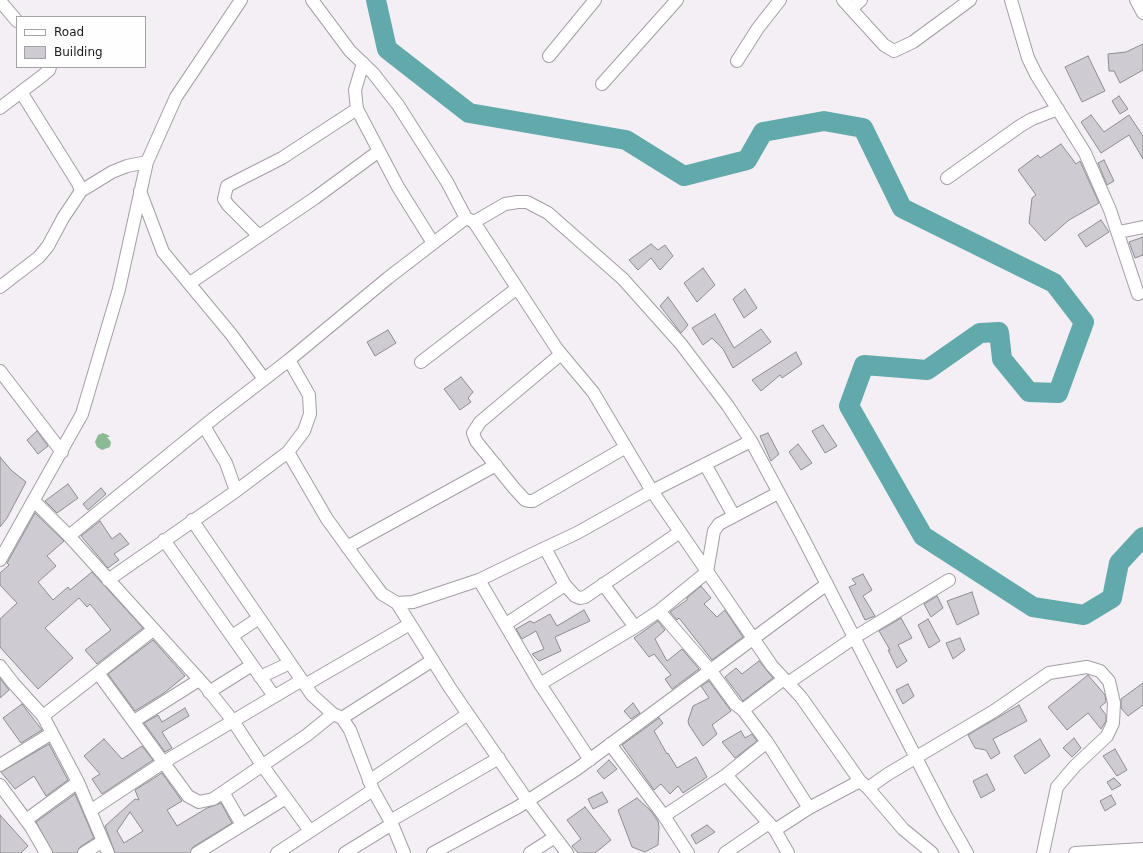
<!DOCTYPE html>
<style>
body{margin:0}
#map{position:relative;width:1143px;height:853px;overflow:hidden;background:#f4eff5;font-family:"DejaVu Sans",sans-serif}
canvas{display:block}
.legend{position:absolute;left:16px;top:16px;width:130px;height:52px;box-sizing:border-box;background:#fffeff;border:1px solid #a4a2a4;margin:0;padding:5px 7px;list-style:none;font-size:12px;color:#1b191b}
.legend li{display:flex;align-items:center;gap:8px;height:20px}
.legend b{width:20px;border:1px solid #a4a2a4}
</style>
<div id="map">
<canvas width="1143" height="853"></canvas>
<ul class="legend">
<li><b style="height:5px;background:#fff"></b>Road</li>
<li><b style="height:11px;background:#cecbd2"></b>Building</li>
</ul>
</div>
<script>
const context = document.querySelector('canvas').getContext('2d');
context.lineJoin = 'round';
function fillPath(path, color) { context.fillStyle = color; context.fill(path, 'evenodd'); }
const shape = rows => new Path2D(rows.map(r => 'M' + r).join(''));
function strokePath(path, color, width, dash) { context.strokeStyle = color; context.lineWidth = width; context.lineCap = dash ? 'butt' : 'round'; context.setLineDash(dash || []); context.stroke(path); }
fillPath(shape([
 [103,433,108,435,110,437,107,437,111,442,110,447,102,450,97,447,95,442,98,435]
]), '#8cba95');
strokePath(shape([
 [376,0,387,49,469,113,626,140,684,176,747,160,763,132,824,121,863,128,902,208,1054,283,1084,322,1058,393,1029,392,1002,359,999,332,980,333,927,370,864,365,849,406,923,536,1033,607,1084,615,1112,598,1119,563,1143,537]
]), '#62a9ab', 20);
const building = shape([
 [1143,44,1143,70,1120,83,1114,71,1109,71,1108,54,1126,52,1143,44],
 [1088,56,1105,91,1082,102,1065,67,1088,56],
 [1119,96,1128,109,1120,114,1112,101,1119,96],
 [1091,115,1104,132,1129,115,1143,136,1143,159,1129,135,1101,153,1081,122,1091,115],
 [1061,144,1076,164,1080,161,1099,203,1069,220,1045,241,1029,223,1032,198,1036,195,1018,170,1038,155,1040,158,1061,144],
 [1104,160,1114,181,1107,185,1098,163,1104,160],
 [1101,220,1109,232,1086,247,1078,235,1101,220],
 [1143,237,1143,255,1135,258,1129,242,1143,237],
 [651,244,658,250,665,245,673,256,660,270,651,258,638,270,629,260,651,244],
 [703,268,715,285,697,302,684,283,703,268],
 [745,289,757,308,744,318,733,299,745,289],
 [668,297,688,325,681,333,660,306,668,297],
 [715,314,734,348,761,329,771,342,733,368,723,349,712,338,703,345,692,328,715,314],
 [388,330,396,343,375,356,367,342,388,330],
 [796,352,802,364,782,378,780,375,761,391,752,380,796,352],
 [461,377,473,392,468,398,471,402,460,410,444,389,461,377],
 [823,425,837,446,825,453,812,431,823,425],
 [37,431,48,446,38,454,27,440,37,431],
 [768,433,779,454,771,461,760,436,768,433],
 [798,444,812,463,801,470,789,452,798,444],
 [0,457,11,470,26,482,7,518,0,527,0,457],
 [68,484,78,498,57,513,45,501,68,484],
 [101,488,106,494,88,510,83,504,101,488],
 [35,513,64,541,47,556,56,566,38,582,53,600,68,587,70,590,92,572,143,628,97,664,85,650,111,630,90,604,87,607,79,598,45,628,73,658,38,689,0,647,0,619,17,603,0,585,0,573,9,565,7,563,35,513],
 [100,521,112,539,120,533,129,544,114,554,119,560,108,568,81,536,100,521],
 [863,574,872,590,863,596,875,616,865,620,849,587,856,584,852,579,863,574],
 [701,586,711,598,704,604,717,617,725,610,743,637,712,660,679,618,677,620,670,612,687,600,687,598,701,586],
 [972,592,979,614,957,625,947,601,972,592],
 [937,596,943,608,931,617,924,604,937,596],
 [584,610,590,621,555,637,561,651,539,661,532,654,544,649,536,631,522,639,516,629,530,621,534,623,550,614,557,626,584,610],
 [901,618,912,638,898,645,907,661,897,668,888,650,890,650,879,631,901,618],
 [928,619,940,641,929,648,918,625,928,619],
 [658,621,665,630,655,639,667,661,682,649,699,669,672,689,665,679,671,675,654,654,649,657,634,638,658,621],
 [960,638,965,650,953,659,946,643,960,638],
 [153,640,185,676,164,693,135,711,108,674,153,640],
 [759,661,773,678,743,701,725,677,736,668,742,674,759,661],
 [1088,675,1105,695,1106,702,1100,707,1106,715,1106,721,1101,729,1088,713,1067,730,1048,707,1088,675],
 [0,678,9,690,0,698,0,678],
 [709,681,731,711,712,725,717,734,703,746,689,725,688,721,693,706,709,698,701,686,709,681],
 [1143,683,1143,705,1128,716,1121,708,1121,699,1143,683],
 [908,684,914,696,903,704,896,690,908,684],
 [633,703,640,713,631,719,624,711,633,703],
 [22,704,42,730,21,743,3,718,22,704],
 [1019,705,1027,721,993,739,1000,753,991,759,986,750,975,748,968,735,1019,705],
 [185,708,189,716,162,732,172,748,165,752,144,723,158,715,162,722,185,708],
 [659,718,663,723,654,731,667,754,668,753,677,768,696,757,707,777,683,793,678,786,670,794,661,784,654,790,622,745,659,718],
 [741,731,745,738,752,734,757,741,735,758,722,742,741,731],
 [1074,738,1081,748,1072,757,1063,748,1074,738],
 [104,739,122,759,142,746,153,760,102,794,92,779,100,774,84,756,104,739],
 [1040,739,1050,756,1025,774,1014,756,1040,739],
 [49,744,68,780,46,796,34,776,15,789,1,772,49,744],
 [1115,749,1127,770,1117,776,1103,756,1115,749],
 [609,760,617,769,604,779,597,771,609,760],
 [162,773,182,801,167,810,177,826,207,808,221,803,232,823,193,847,190,853,115,853,105,826,135,799,139,800,135,790,162,773],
 [130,812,143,831,124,843,117,831,130,812],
 [987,774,995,790,981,798,973,781,987,774],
 [1114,778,1121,785,1112,790,1107,782,1114,778],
 [602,792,608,802,593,809,588,799,602,792],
 [75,794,94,838,80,847,77,853,53,853,36,822,75,794],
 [1111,795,1116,804,1105,811,1100,801,1111,795],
 [637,798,651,811,658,821,659,827,658,845,645,852,632,847,618,810,637,798],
 [585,807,611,840,595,853,578,853,572,846,581,839,567,820,585,807],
 [0,815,28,846,21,853,0,853,0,815],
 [707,825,715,832,696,844,691,835,707,825]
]);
fillPath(building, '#cecbd2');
strokePath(building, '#8e8b91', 1);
const street = shape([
 [312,0,350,51,373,73,398,105,447,182,466,218,474,222,557,349,593,392,652,491,772,666,801,697,860,781,868,788,903,829,932,853],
 [843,0,884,45,894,51,913,42,970,0],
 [1011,0,1028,58,1037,76,1085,153,1110,210,1138,294],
 [1136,0,1143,13],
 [0,1,17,21],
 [851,9,861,0],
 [549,56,595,0],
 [737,61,758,28,780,0],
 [363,63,355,90,357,109,398,187,433,243],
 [602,84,677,0],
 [21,92,78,183,81,191],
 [0,108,42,76,49,70,50,67],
 [947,178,1020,126,1032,119,1058,109],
 [140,191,163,252,231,334,264,379],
 [474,222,505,204,518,202,527,202,548,213,623,279,681,344,728,406,751,441,801,534,946,816,967,853],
 [1119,232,1143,227],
 [258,235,228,205,224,199,227,186,282,158,357,109],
 [190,283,315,198,379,151],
 [0,287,39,257,48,246,63,218,81,191,112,172,127,166,147,162],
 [561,354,480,422,473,433,476,441,514,488,525,500,529,501,533,501,626,447],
 [421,362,516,289],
 [0,371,62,452],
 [204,426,226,463,236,491],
 [288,452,327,519,356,559,382,594,397,603,413,602,479,580,545,548],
 [705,464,734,516],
 [34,501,69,536,206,687,233,721,262,765,310,831],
 [192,520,312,695,333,714,342,718,350,730,373,790,392,824,404,853],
 [680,532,585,597,580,598,575,596,565,585,545,548,577,533,652,491,751,441],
 [69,536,214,418,289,360,388,278,466,218],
 [164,540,274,696],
 [347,547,496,465],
 [0,560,82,414,119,289,147,162,176,97,241,0],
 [108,580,236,491,288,452,304,431,310,414,309,395,289,360],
 [479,580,540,684,590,760],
 [603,584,635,627],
 [397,603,450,688,527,800,567,853],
 [659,611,711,671,735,704,743,710,767,742,809,808],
 [506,624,565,585],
 [232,636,259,618],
 [0,666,13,683,43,716,78,782,108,853],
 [98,673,188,796,199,802,213,799,307,735,333,714],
 [260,677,290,663],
 [788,683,855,637,949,580],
 [540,684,635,627,659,611,707,572,714,531,719,524,778,493],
 [305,685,410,624],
 [209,692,252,665],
 [743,710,784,679],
 [43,716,153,630],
 [342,718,433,660],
 [134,721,199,680],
 [610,744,664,816,688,853],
 [0,765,52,733],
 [726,775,775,830],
 [369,781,468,714],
 [0,785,31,827,46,853],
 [868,788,888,774,994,711,1049,673,1087,667,1100,671,1109,681,1114,703,1113,723,1107,736,1075,766,1057,787,1043,853],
 [223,792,242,825],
 [90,811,164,762,302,680],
 [664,816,726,775,767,742],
 [26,820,78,782],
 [390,821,499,758],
 [84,853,103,841],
 [197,853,286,798],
 [277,853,373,790],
 [345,853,392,824],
 [433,853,518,807,577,769,827,584],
 [530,853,555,837],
 [725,853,769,823],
 [788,853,775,830,809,808,860,781],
 [1075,853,1143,849]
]);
strokePath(street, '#a39ea3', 14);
strokePath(street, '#fff', 12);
</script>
